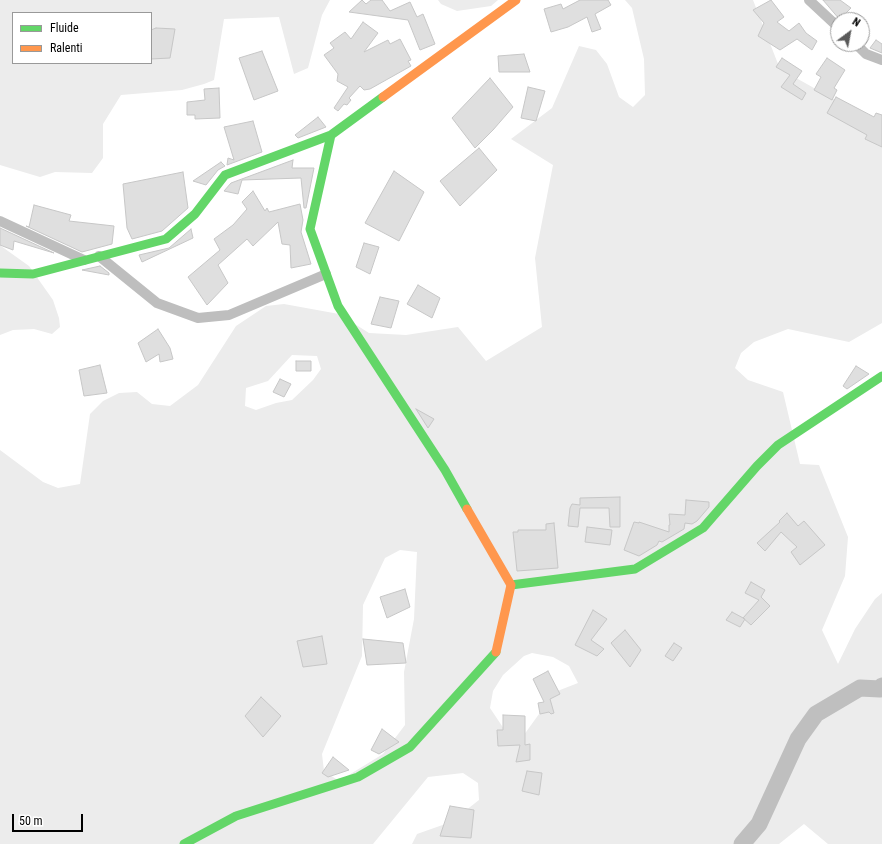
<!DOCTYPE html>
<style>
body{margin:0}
#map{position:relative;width:882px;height:844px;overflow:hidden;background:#fff;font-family:"Roboto Condensed",sans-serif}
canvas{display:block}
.legend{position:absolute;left:12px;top:12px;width:140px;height:52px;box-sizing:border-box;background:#fff;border:1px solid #999;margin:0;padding:5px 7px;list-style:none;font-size:12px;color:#000}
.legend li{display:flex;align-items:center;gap:8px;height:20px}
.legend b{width:20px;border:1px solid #999}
.north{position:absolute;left:830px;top:12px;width:40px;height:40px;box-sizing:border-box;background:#fff;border:1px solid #999;border-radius:50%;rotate:32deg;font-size:11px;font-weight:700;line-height:16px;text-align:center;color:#000}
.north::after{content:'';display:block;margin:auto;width:14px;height:18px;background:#595959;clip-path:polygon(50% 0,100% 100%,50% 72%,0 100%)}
.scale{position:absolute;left:12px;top:814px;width:71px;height:18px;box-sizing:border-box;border:2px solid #000;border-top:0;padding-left:5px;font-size:12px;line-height:14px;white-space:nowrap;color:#000;-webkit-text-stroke:3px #fff;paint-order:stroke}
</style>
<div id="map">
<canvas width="882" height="844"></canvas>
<ul class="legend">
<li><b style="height:5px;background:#63d668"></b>Fluide</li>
<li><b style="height:5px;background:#ff974d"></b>Ralenti</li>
</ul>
<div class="north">N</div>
<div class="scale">50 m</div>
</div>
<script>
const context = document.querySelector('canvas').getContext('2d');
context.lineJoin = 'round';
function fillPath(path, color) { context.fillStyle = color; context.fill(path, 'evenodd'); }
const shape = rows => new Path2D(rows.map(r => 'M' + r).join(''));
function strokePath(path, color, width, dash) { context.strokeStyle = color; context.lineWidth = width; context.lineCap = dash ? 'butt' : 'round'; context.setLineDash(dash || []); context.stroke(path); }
fillPath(shape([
 [0,0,330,0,322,15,308,68,294,74,279,17,224,19,214,80,204,84,182,90,121,95,103,124,103,158,92,173,55,172,40,177,0,165],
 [13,13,151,13,151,63,13,63],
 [438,0,498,0,491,6,457,11,441,4],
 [625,0,753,0,780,69,882,126,882,323,849,342,788,329,754,342,741,353,735,368,748,380,783,392,800,464,819,465,848,537,845,576,822,630,838,664,855,629,875,599,882,593,882,844,828,844,804,824,779,844,412,844,417,834,451,822,479,800,478,783,463,773,428,777,373,844,0,844,0,450,43,482,58,488,80,484,90,414,103,401,119,393,137,392,152,404,170,406,198,385,236,326,266,306,284,304,339,314,369,333,406,335,458,327,486,361,542,327,535,258,553,165,511,139,552,108,579,46,596,50,607,64,619,97,633,107,645,95,644,59,632,8],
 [292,355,317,356,321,369,313,380,292,400,276,403,256,410,245,406,246,388,268,381],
 [400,550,417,552,414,619,404,672,405,725,383,754,339,781,324,771,322,754,362,656,363,605,385,558],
 [532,653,553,657,569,666,578,683,560,690,552,696,521,739,506,732,490,708,493,691,503,675,524,656],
 [0,231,1,246,29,266,53,300,59,318,60,327,52,334,34,329,13,330,0,335]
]), '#ececec');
strokePath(shape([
 [742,844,759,824,798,739,816,714,860,688,880,689,882,686]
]), '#bfbfbf', 17);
const building = shape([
 [362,0,366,4,371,0,382,0,390,11,410,2,417,17,423,14,435,44,420,50,408,20,349,12,362,0],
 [580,0,608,0,611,5,595,14,601,29,592,32,587,17,568,27,551,32,544,9,561,4,563,9,580,0],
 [771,0,784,17,777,22,789,31,799,23,806,33,817,41,812,50,797,39,780,50,758,36,764,23,753,10,771,0],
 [823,0,840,0,851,8,844,15,850,20,840,20,823,0],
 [363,22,378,33,364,52,388,40,390,44,400,39,411,60,408,61,411,66,370,89,364,90,360,86,349,98,351,100,347,105,344,104,338,111,334,108,348,87,337,81,338,74,324,55,334,48,330,43,345,32,351,39,363,22],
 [156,28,175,29,170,58,151,59,151,30,156,28],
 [876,40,882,44,882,53,870,48,876,40],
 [262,51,278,91,254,100,239,58,262,51],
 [524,54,530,72,499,72,498,56,524,54],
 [782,58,802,71,793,84,806,93,802,100,781,87,790,75,776,67,782,58],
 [827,58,845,70,834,88,837,90,832,100,814,90,821,77,816,74,827,58],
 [490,78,513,107,493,130,475,148,452,118,490,78],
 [528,87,545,91,536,121,521,118,528,87],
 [219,88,220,118,195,119,195,115,187,115,187,102,205,100,204,89,219,88],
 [836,97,874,117,876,113,882,115,882,147,865,139,867,135,827,113,836,97],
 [318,117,326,127,298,138,295,135,318,117],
 [253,121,262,152,227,165,228,158,234,160,224,127,253,121],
 [479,148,497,170,460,206,440,181,479,148],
 [293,160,292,168,314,168,306,208,304,208,301,178,242,180,238,194,224,191,231,183,293,160],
 [221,162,225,166,218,170,206,185,193,181,221,162],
 [394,171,424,192,399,241,365,223,394,171],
 [183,172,188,208,162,231,132,239,127,228,123,184,183,172],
 [253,191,265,211,267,208,269,212,300,204,303,220,301,232,311,264,291,268,290,245,282,244,278,222,253,246,247,239,218,265,228,283,207,305,188,277,220,250,214,239,233,225,247,209,242,202,253,191],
 [34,205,71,215,69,221,114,226,112,244,82,252,26,226,29,227,34,205],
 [0,228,54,253,14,241,13,250,0,245,0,228],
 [191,229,193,238,142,262,139,255,169,248,191,229],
 [364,243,379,247,370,274,356,267,364,243],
 [100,266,109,273,109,275,82,270,100,266],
 [418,285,440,298,432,318,407,304,418,285],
 [380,297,399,301,391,328,371,324,380,297],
 [158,329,170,348,173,359,160,362,159,354,146,362,138,343,158,329],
 [296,361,311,361,311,371,296,371,296,361],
 [100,365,107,393,84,396,79,370,100,365],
 [856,366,869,374,847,389,843,386,856,366],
 [280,379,291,384,284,397,273,392,280,379],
 [416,409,434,419,428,428,416,409],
 [620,497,620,527,610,527,609,508,580,508,578,527,568,526,570,508,572,504,580,505,580,498,620,497],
 [686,500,709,502,709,507,697,521,692,524,685,523,684,529,662,542,659,541,657,545,639,556,624,550,634,522,639,523,639,522,669,532,669,525,670,525,669,514,685,515,686,500],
 [787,513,798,526,804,521,825,545,800,565,791,552,797,547,781,532,765,551,757,543,780,522,779,521,787,513],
 [554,523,558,568,517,571,513,532,518,532,518,530,546,530,546,524,554,523],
 [587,527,612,530,610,545,585,542,587,527],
 [751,582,765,590,761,597,770,606,751,625,743,618,759,600,745,593,751,582],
 [405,589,410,607,387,618,380,597,405,589],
 [593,610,607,619,591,640,604,649,597,656,575,645,593,610],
 [732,612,745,619,740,627,726,620,732,612],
 [625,630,641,650,630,667,611,643,625,630],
 [322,636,327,664,303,667,297,641,322,636],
 [363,639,403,643,406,663,367,665,363,639],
 [674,643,682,648,673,661,665,656,674,643],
 [548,671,560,694,550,699,554,713,551,714,549,712,540,714,538,703,544,702,533,679,548,671],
 [261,697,281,716,263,737,245,716,261,697],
 [503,715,525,716,525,745,530,744,530,760,516,762,520,745,498,746,497,730,503,730,503,715],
 [382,729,399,742,379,754,371,750,382,729],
 [333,757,349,770,328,777,322,773,333,757],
 [527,771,542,773,539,795,522,791,527,771],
 [450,806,474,810,471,838,440,836,450,806]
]);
fillPath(building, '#dfdfdf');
strokePath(building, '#c7c7c7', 1);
strokePath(shape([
 [809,0,838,27],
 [856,44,866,54,882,60],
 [0,221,84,260],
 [99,256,157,303,198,318,229,315,326,274]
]), '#bebebe', 10);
strokePath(shape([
 [331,135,310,229,338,306,445,470,467,509],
 [0,273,33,274,166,239,195,214,225,175,331,135,383,97],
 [511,585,635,569,703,528,757,466,778,445,882,376],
 [184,844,236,816,358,777,410,747,496,652]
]), '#63d668', 9);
strokePath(shape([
 [383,97,516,0],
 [467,509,511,585,496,652]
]), '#ff974d', 9);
</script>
